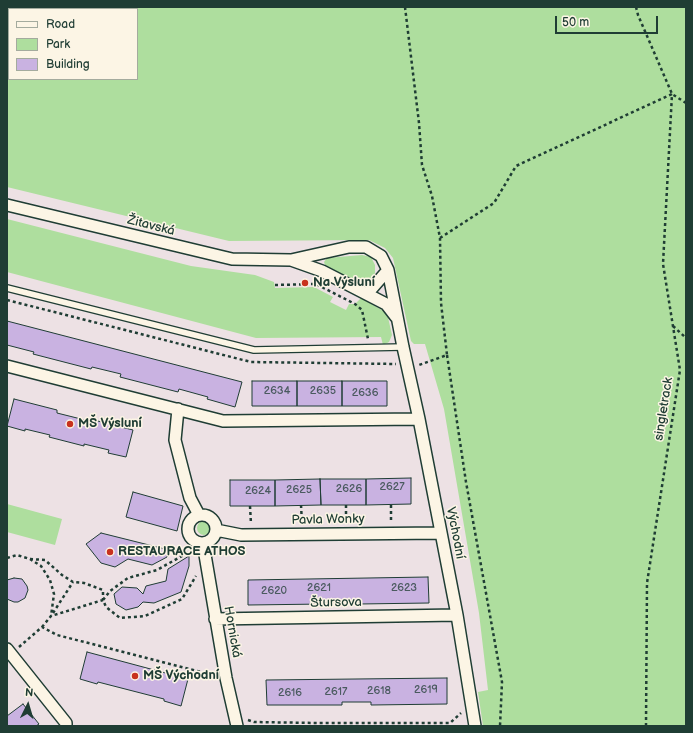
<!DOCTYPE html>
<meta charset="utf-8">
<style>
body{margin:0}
#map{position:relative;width:693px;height:733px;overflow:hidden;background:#ede1e4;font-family:"Balsamiq Sans",sans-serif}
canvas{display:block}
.frame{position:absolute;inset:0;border:8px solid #1f3d34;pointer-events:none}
.legend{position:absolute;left:8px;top:8px;width:130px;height:72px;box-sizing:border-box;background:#fcf5e5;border:1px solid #a4ab9e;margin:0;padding:5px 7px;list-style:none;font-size:12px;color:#1f3d34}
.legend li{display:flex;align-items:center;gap:8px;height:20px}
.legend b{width:20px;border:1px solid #a4ab9e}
.north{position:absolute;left:8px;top:685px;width:40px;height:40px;-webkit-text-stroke:3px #fcf5e5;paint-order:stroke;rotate:5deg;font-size:11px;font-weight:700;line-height:16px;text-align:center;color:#1f3d34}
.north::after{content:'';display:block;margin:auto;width:14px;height:18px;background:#1f3d34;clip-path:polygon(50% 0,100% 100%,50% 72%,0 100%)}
.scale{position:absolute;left:555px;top:16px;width:103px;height:18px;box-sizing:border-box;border:2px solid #1f3d34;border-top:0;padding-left:5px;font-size:12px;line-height:14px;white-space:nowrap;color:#1f3d34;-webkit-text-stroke:3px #fcf5e5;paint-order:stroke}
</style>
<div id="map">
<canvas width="693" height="733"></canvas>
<div class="frame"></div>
<ul class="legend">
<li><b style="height:5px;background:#fcf5e5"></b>Road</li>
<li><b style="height:11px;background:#aede9e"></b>Park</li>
<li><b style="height:11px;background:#c9b2e1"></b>Building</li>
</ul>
<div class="north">N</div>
<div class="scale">50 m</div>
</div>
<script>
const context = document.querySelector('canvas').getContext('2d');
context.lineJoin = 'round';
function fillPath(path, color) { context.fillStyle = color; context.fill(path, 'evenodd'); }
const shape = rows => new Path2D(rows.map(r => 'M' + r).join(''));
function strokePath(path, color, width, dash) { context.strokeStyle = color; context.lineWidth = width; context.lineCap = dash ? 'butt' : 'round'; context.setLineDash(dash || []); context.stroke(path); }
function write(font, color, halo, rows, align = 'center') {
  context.font = font + ' "Balsamiq Sans",sans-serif'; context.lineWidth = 3; context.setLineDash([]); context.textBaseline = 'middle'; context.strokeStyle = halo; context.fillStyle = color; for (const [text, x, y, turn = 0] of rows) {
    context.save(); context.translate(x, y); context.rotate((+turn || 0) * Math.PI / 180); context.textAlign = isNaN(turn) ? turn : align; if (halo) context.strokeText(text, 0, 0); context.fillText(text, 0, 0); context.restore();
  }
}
fillPath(shape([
 [7,7,686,7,686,726,483,726,478,692,488,690,479,613,444,409,425,344,414,344,411,341,393,258,385,248,369,240,229,241,7,187],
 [9,9,137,9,137,79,9,79],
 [7,219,191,266,255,275,274,282,275,288,314,287,333,297,330,302,346,310,349,304,355,304,361,298,387,313,392,335,389,342,383,345,381,337,256,338,7,272],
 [362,255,371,257,375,265,375,273,372,278,367,282,362,283,353,280,325,265,324,262,327,258],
 [7,504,62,519,55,545,7,532],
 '197 528a7 7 0 1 1 14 0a7 7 0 1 1-14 0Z'
]), '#aede9e');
const building = shape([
 [7,321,242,382,235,407,207,399,208,397,179,389,178,392,120,377,121,374,92,367,91,369,33,354,34,352,7,345,7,321],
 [252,381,297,381,297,406,252,406,252,381],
 [297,381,342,381,342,406,297,406,297,381],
 [342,381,387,381,387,406,342,406,342,381],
 [14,399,57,410,57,413,89,421,90,419,133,430,126,457,108,453,109,450,84,444,84,446,49,437,50,435,25,429,25,431,7,426,14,399],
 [411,478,411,504,366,505,366,479,411,478],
 [320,479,321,505,275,506,275,480,320,479],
 [320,479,366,479,366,505,321,505,320,479],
 [230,480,275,480,275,506,230,506,230,480],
 [133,492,183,506,177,531,126,517,133,492],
 [101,533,169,550,167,557,152,565,128,559,115,567,101,563,86,544,101,533],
 [189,556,189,566,181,592,154,603,143,602,138,607,126,610,116,604,114,594,122,587,137,588,143,594,146,586,166,581,168,569,189,556],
 [428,577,429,603,359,604,359,601,324,602,324,604,248,605,248,580,428,577],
 [14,578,22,579,27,586,28,590,25,598,18,602,14,602,7,599,7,580,14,578],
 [87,652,188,679,181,706,164,701,164,699,98,682,97,684,80,679,87,652],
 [447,678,447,704,371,705,371,702,342,702,342,705,267,705,266,680,447,678],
 [23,704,39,724,36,726,7,726,7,716,23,704]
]);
fillPath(building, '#c9b2e1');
strokePath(building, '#1f3d34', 1);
const lane = shape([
 [7,288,254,350,403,347]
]);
const street = shape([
 [7,205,232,259,291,260,349,247,366,247,381,256,388,270,403,347,419,419,457,615,475,726],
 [291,260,322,271,386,304,396,317],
 [367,294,388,270],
 [7,366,223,421,419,419],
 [178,409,175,440,190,498,199,515],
 '188 529a14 14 0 1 1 28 0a14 14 0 1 1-28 0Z',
 [216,530,241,535,441,533],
 [203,543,226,678,237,726],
 [215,619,457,615],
 [7,649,66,723,66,726]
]);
strokePath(lane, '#1f3d34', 8);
strokePath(street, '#1f3d34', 14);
strokePath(shape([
 [405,7,419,123,422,165,432,196,440,238,441,303,447,355,419,365],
 [636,7,638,15,672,94,686,103],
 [440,238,494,203,516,166,672,94],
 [275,285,316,284,355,304,362,310,368,339],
 [7,300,251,362,396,364],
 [673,326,686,338],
 [447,355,466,482,502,682,500,726],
 [301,505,302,523],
 [346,505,346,523],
 [391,505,391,522],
 [250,506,251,524],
 [7,558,17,555,30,559,41,566,50,580,54,594,51,616],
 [30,559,45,560,62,575,73,582,84,583,103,590,103,600],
 [103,600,110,591,128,578,157,570,189,552],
 [53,613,73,582],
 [42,627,51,616,103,600,106,607,120,618,145,616,182,599,196,576],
 [19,647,42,627,57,635,213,675],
 [248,720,254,722,317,723,450,723,461,713],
 [646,726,647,583,680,370,663,264,672,94]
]), '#1f3d34', 2.5, [3, 3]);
strokePath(lane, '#fcf5e5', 5.5);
strokePath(street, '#fcf5e5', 11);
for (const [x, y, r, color] of [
 [305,283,4,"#c8321e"],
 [70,424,4,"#c8321e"],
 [110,552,4,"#c8321e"],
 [135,676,4,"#c8321e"]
]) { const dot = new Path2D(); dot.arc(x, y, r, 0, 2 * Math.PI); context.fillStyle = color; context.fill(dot); strokePath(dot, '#fcf5e5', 1.5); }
write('11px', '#4a5a5f', null, [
 ["2634",277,391],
 ["2635",323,391],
 ["2636",365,393],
 ["2627",392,487],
 ["2626",349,489],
 ["2625",299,490],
 ["2624",258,491],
 ["2621",319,588],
 ["2623",404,588],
 ["2620",274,591],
 ["2619",426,690],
 ["2618",379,691],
 ["2617",336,692],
 ["2616",290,693]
]);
write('13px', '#1f3d34', '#fcf5e5', [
 ["Žitavská",151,226,14],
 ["singletrack",664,409,-81],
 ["Pavla Wonky",328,520,-1],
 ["Východní",455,533,79],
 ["Štursova",336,603,-1],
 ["Hornická",232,632,80]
]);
write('bold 13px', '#1f3d34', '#fcf5e5', [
 ["Na Výsluní",313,283],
 ["MŠ Výsluní",78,424],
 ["RESTAURACE ATHOS",118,552],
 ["MŠ Východní",143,676]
], 'left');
</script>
